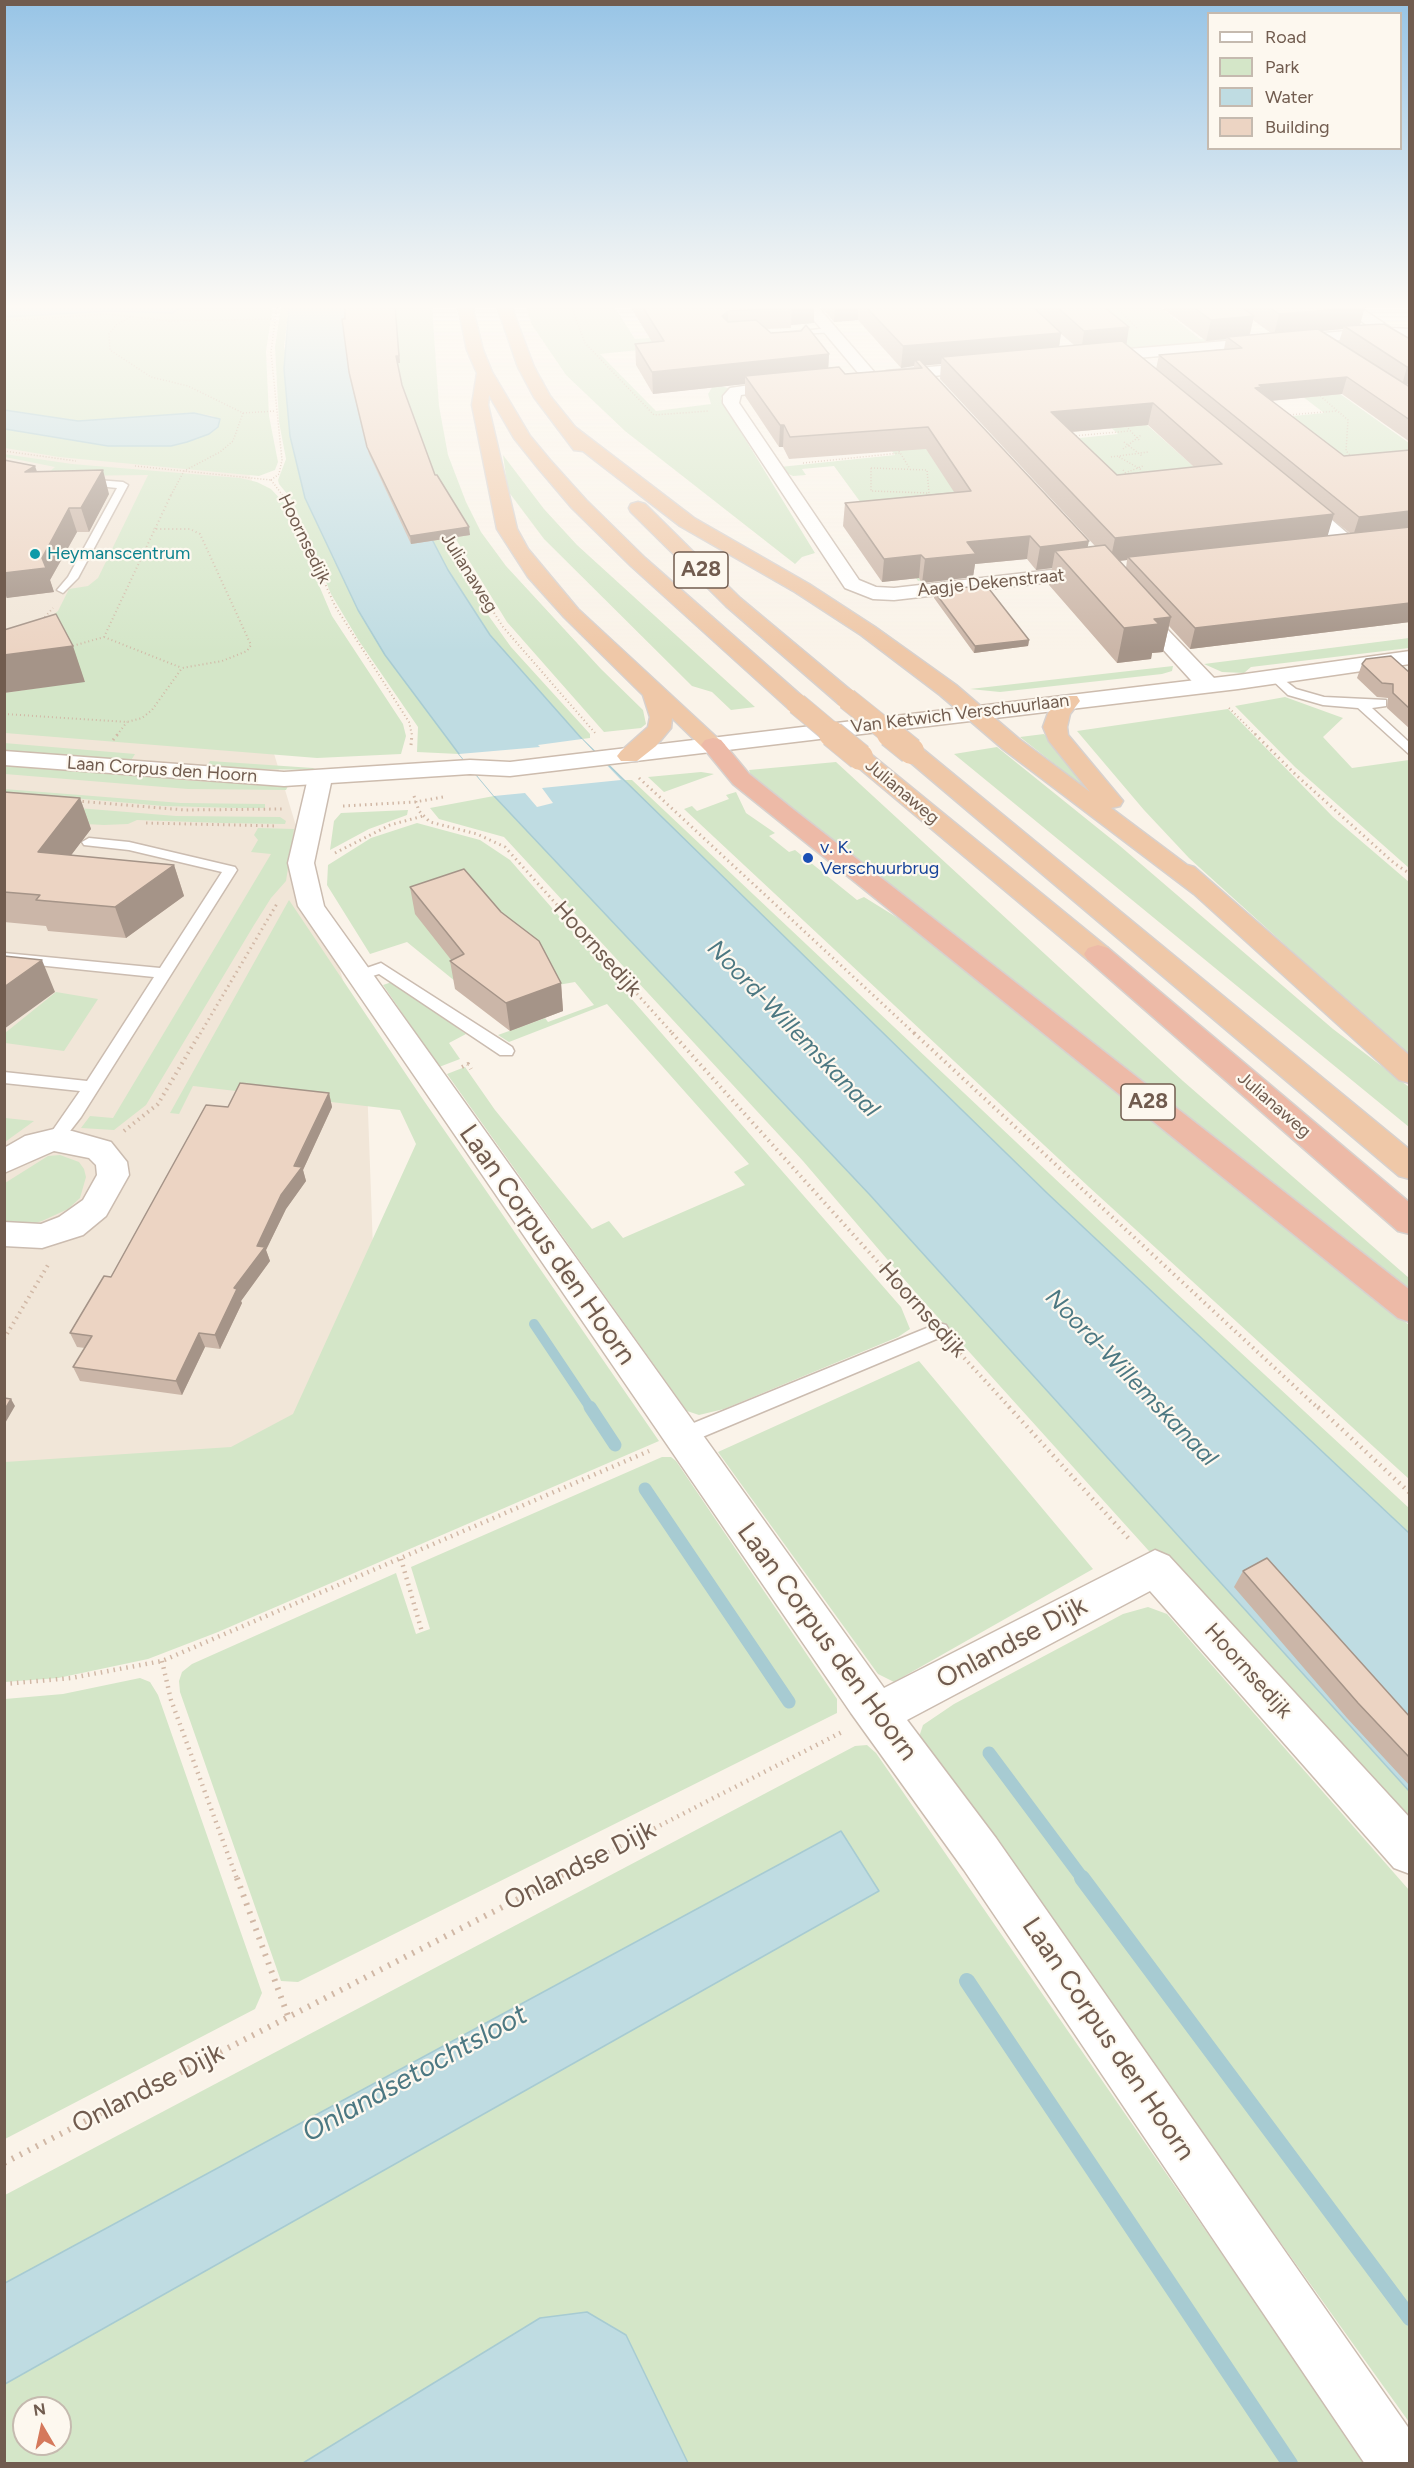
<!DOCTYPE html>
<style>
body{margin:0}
#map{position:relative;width:1414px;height:2468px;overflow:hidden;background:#faf3e9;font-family:Figtree,sans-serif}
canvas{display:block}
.frame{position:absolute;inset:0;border:6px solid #715c4f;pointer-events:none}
.legend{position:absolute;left:1207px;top:12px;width:195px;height:138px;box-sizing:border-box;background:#fdf8ef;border:2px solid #c5baaf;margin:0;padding:8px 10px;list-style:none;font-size:18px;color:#715c4f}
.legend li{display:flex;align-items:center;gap:12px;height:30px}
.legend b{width:30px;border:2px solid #c5baaf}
.north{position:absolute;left:12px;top:2396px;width:60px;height:60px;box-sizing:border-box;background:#fdf8ef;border:2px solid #c5baaf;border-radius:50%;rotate:351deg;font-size:16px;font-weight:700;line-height:24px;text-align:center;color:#715c4f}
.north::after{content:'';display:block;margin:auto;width:21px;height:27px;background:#d5795c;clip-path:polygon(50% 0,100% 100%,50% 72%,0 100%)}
</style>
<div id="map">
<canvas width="1414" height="2468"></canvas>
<div class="frame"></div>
<ul class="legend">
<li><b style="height:8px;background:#fff"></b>Road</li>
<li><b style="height:16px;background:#d4e6c8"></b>Park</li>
<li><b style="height:16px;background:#bfdce2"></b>Water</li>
<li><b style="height:16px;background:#ecd4c3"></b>Building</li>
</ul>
<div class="north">N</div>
</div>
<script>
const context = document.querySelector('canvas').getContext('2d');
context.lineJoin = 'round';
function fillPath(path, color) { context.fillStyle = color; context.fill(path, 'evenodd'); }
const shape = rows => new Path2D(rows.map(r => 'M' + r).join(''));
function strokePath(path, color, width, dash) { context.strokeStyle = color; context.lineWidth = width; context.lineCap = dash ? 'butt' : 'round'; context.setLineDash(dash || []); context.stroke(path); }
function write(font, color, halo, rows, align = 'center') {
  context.font = font + ' Figtree,sans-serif'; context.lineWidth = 4.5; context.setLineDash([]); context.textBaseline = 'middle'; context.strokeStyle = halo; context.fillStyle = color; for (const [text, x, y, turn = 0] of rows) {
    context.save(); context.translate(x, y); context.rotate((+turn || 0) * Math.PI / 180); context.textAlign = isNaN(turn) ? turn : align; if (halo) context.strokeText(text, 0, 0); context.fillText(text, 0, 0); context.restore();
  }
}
fillPath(shape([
 [4,306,260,306,234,443,374,731,265,724,366,1056,380,1442,4,1529]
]), '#f1e6d8');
fillPath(shape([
 [184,306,273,306,266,351,269,416,278,462,275,470,259,476,59,457,5,448,4,429,108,446,171,446,187,442,214,416,194,413,78,421,5,410,5,317,109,311,172,313],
 [281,306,289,306,284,347,385,655,459,754,417,752,418,727,359,641,331,594,292,500,279,484,278,480,286,459,279,422,275,347],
 [379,306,432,306,439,406,448,455,466,502,481,532,506,566,601,669,643,710,646,724,641,728,604,732,507,622,415,473],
 [526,306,614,306,635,339,691,335,678,346,600,354,656,411,711,404,708,394,714,384,731,389,721,398,723,403,815,553,802,557,795,564,625,431,566,375,532,325],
 [1076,306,1159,306,1200,339,1241,336,1244,338,1089,353],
 [1287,356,1409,443,1409,460,1368,464,1220,423,1324,413,1254,359],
 [1090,374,1193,466,1203,475,1143,488,1002,446,1118,434,1058,377],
 [883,393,972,498,959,577,918,581,834,466,802,469,806,475,793,476,784,472,780,467,895,455,849,396],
 [4,454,72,464,240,478,257,482,271,489,284,503,332,616,403,724,406,736,401,754,317,758,5,733,5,693,85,681,46,621,58,611,69,589,88,586,98,578,148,475,56,476,47,474,55,467,5,457],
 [503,455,544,509,577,545,755,707,731,710,712,692,692,686,544,539,508,491],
 [401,480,409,483,483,608,511,647,590,734,590,738,582,739,490,635,448,570],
 [1409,638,1409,648,1251,667,1244,673,1222,672,1204,664],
 [1173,666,1172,671,1162,674,1000,692,970,689],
 [1285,697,1343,718,1323,737,1352,768,1409,760,1409,868,1295,767,1235,706],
 [1228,709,1333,817,1409,882,1409,1057,1189,858,1144,810,1077,731],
 [1044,734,1104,803,1020,737],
 [4,743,135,754,130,762,5,751],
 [997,747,1120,846,1333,1029,1409,1087,1409,1127,954,754],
 [210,761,313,768,317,770,205,768],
 [836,762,1183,1081,1409,1278,1409,1295,751,777,749,770],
 [4,765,195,781,288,786,286,790,188,789,5,774],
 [701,772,714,774,664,792,648,777],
 [621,780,632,780,1173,1290,1409,1508,1409,1533,1048,1194],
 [4,789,181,803,265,804,265,808,237,808,163,806,5,792],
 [736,792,746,813,775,833,769,836,789,852,795,850,857,900,864,897,922,933,1409,1325,1409,1479,1089,1187,684,809,692,806,697,811,729,799,726,795],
 [494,796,870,1195,1409,1791,1409,1839,916,1293,803,1161,504,837,439,819,430,808],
 [4,802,176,816,280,817,286,821,285,824,222,823,137,820,128,824,104,825,67,823],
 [408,810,407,815,369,829,330,850,334,821,341,813],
 [417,823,480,840,510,860,901,1307,910,1329,898,1337,724,1409,699,1415,687,1411,447,1074,465,1067,495,1110,592,1229,609,1221,623,1238,745,1185,734,1172,749,1164,607,1004,509,1042,498,1035,545,1018,548,1022,594,1005,575,982,552,986,468,982,461,986,407,942,370,954,327,885,328,865,371,838],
 [258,828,294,829,286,881,271,898,254,925,146,1105,114,1130,81,1128,90,1116,113,1118,271,854,251,852,258,840,254,835],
 [289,900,422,1098,659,1441,218,1632,148,1659,58,1678,5,1682,5,1462,231,1447,293,1414,416,1144,400,1110,193,1086,179,1114,170,1113],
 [392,982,466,1034,449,1043,460,1059,439,1067,383,985],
 [56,992,98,999,64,1051,5,1043,5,1033],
 [5,1118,34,1121,5,1142],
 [60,1155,79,1162,84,1169,86,1177,80,1198,68,1209,42,1221,29,1225,5,1222,5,1183,48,1156],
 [919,1361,1093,1569,894,1682,878,1674,718,1452],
 [662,1457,671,1457,676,1461,837,1699,837,1713,298,1982,281,1981,180,1692,179,1681,182,1672,192,1664,396,1573,416,1634,430,1629,411,1567],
 [1148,1607,1167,1614,1409,1890,1409,2422,919,1737,923,1725,954,1704,1123,1614],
 [140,1678,150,1682,158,1695,262,1993,255,2009,5,2139,5,1699,63,1694],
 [867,1745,876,1753,990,1918,1366,2463,688,2463,626,2335,540,2318,303,2463,5,2463,4,2384,878,1891,841,1831,5,2283,5,2195,855,1746],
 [24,2408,60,2408,60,2444,24,2444]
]), '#d4e6c8');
const water = shape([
 [5,306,184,306,172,313,109,311,5,317,5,306],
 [289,306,363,306,401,480,448,570,490,635,582,739,1048,1194,1409,1533,1409,1791,870,1195,494,796,459,754,385,655,358,610,305,498,290,436,284,369,289,306],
 [4,410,78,421,194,413,220,419,218,427,209,434,187,442,171,446,108,446,5,429,4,410],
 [841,1831,879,1891,5,2384,5,2283,841,1831],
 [587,2312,626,2335,688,2463,303,2463,540,2318,587,2312]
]);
fillPath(water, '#bfdce2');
strokePath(water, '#a7cbd2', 1.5);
fillPath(shape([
 [582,739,621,780,542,788,553,803,537,807,525,793,494,796,459,754,540,747,538,745]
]), '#faf3e9');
strokePath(shape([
 [534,1324,591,1409]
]), '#a7cbd2', 10);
strokePath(shape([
 [590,1407,615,1445],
 [645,1489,789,1702],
 [989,1753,1083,1879]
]), '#a7cbd2', 13);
strokePath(shape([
 [1082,1878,1410,2318],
 [967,1981,1290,2464]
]), '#a7cbd2', 16);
const service = shape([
 [830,328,833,332,787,335,783,333,830,328],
 [83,479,123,482,128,485,78,578,63,593,57,590,68,577,117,488,79,484,79,480,83,479],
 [1275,673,1296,689,1324,697,1386,700,1386,706,1372,708,1410,743,1410,755,1358,708,1323,705,1288,695,1269,677,1275,673],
 [89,838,129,842,235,867,237,870,81,1117,60,1144,54,1146,46,1140,80,1091,4,1083,4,1072,87,1081,154,977,8,962,4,961,4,953,160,968,222,872,129,850,84,845,82,842,89,838],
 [381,963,512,1047,514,1051,512,1055,500,1055,379,974,357,981,349,976,352,973,381,963],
 [939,1323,946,1325,949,1330,946,1335,688,1443,681,1445,674,1443,671,1437,674,1431,939,1323]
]);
const minor = shape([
 [802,306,817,306,876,374,878,377,876,380,864,380,802,306],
 [1341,306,1358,306,1391,328,1410,329,1410,339,1386,336,1092,362,1084,357,1092,352,1372,329,1341,306],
 [984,362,990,364,992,367,990,370,886,381,878,376,886,371,984,362],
 [790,379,796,381,798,384,796,387,741,395,739,403,859,580,876,587,894,588,1095,565,1102,567,1105,571,1102,575,1095,577,894,600,873,599,845,588,723,403,723,396,730,388,790,379],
 [1296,493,1303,495,1354,539,1357,543,1354,547,1340,547,1289,503,1287,499,1289,495,1296,493],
 [1135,601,1142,603,1215,679,1218,684,1215,689,1199,689,1128,611,1125,607,1128,603,1135,601],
 [320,771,328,773,332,778,314,863,324,906,884,1688,1155,1550,1169,1556,1410,1818,1410,1874,1394,1868,1150,1591,907,1720,996,1838,1410,2430,1410,2464,1365,2464,964,1870,851,1713,298,906,288,863,308,778,312,773,320,771],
 [54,1129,72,1131,111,1142,127,1162,129,1175,106,1216,83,1235,42,1248,4,1246,4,1222,41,1224,59,1217,83,1200,97,1175,96,1165,89,1158,54,1151,4,1173,4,1148,25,1136,54,1129]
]);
const secondary = shape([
 [1410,651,1410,664,1238,689,510,776,470,774,284,786,4,765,4,751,284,772,470,760,510,762,1238,675,1410,651]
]);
const trunk = shape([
 [458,306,472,306,483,350,492,372,530,436,550,460,586,500,645,558,805,699,808,704,805,709,789,709,631,566,572,508,538,468,514,438,489,395,488,405,517,529,528,549,578,609,725,745,721,750,713,752,705,750,672,718,671,728,656,746,637,761,621,761,617,756,621,751,648,727,650,717,643,695,564,617,528,577,497,529,472,405,477,373,467,350,458,306],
 [497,306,511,306,534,367,550,396,575,427,694,518,809,584,875,627,956,685,1019,739,1090,792,1049,741,1043,727,1048,713,1061,696,1077,696,1080,701,1070,714,1067,727,1068,735,1123,801,1120,806,1111,808,1187,865,1194,867,1410,1056,1410,1083,1399,1080,1194,894,1003,749,940,695,861,635,795,592,680,526,583,451,574,450,534,397,518,367,497,306],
 [638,502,645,504,740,598,855,694,858,699,855,704,839,704,726,606,631,512,629,508,631,504,638,502],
 [911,744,919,746,1410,1150,1410,1179,1399,1176,903,756,899,751,903,746,911,744],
 [860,750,868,752,1108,948,1112,954,1108,960,1098,963,1088,960,852,762,848,757,852,752,860,750]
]);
const motorway = shape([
 [713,738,721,740,749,774,794,810,1410,1290,1410,1322,1398,1318,733,784,701,745,705,740,713,738],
 [1098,945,1108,948,1410,1203,1410,1234,1398,1231,1088,960,1084,954,1088,948,1098,945]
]);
strokePath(service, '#cbbcb0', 3);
strokePath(minor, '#cbbcb0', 3);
strokePath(secondary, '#cdbcae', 3);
strokePath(trunk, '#d7d1ce', 3);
strokePath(motorway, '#d7d1ce', 3);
strokePath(shape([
 [571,306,585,343,654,415,709,411],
 [1115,306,1138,329],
 [130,317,116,325,109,334,110,350,151,377,188,386,243,413,233,441,220,452,184,471,170,497],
 [4,321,107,314,170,321,274,319],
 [1318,394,1348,420,1346,451,1354,459],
 [243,413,275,411],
 [1287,415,1337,411],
 [1124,424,1140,441],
 [1073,436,1129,431],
 [1124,442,1142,456],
 [1123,449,1141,435],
 [4,451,76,461],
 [899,451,910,469],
 [1111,457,1148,452],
 [1119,457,1142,470],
 [803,463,900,453],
 [135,466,271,480],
 [871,468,927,470,929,493,871,491,871,468],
 [1123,470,1130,478],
 [1125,473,1143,466],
 [271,480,284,497],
 [271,480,279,474,282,460,271,352,277,306]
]), '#d1b8a6', 1.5, [1, 2]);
strokePath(shape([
 [283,495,290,505,335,606,409,722,412,735],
 [445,535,503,627,596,734],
 [42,620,53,608],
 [104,637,182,668],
 [69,647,104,637,171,495],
 [1229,708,1256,735],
 [4,714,127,722,142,718,152,710,182,668,222,661,247,651,251,645,200,534,190,529,153,529],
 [117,735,127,722]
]), '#d1b8a6', 2, [1, 3]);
strokePath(shape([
 [1255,734,1296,775,1394,863,1410,874],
 [113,740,118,734],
 [411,745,412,734],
 [639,778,915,1034],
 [414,796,419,811,430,822,477,834,505,847,673,1034],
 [77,801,185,810,282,809],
 [343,806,415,802,443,797],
 [146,823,278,826],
 [335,853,390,825,423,816],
 [200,1034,278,902]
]), '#d1b8a6', 3, [1.5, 4]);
strokePath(shape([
 [672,1033,921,1310],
 [914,1033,1319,1409],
 [462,1067,468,1064,471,1069],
 [124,1131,158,1104,200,1033],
 [4,1339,48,1265],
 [956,1349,1011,1409]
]), '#d1b8a6', 4, [1.5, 4.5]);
strokePath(shape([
 [1009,1407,1131,1541],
 [1318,1407,1410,1493],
 [401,1559,422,1632],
 [162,1661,171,1700,237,1879],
 [4,1684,71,1678,162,1661,649,1451],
 [556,1879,842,1732]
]), '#d1b8a6', 4.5, [1.5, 5]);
strokePath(shape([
 [237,1878,288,2016],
 [4,2163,559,1878]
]), '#d1b8a6', 6, [2, 7]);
fillPath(service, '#fff');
fillPath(minor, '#fff');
fillPath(secondary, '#fff');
fillPath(trunk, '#efc8a8');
fillPath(motorway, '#edbaa7');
const trunkBridgeFar1 = shape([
 [847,699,892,735],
 [797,704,834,735]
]);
const trunkBridge = shape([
 [832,734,860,757],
 [890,734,911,751]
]);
strokePath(trunkBridgeFar1, '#d7d1ce', 23, []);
strokePath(trunkBridge, '#d7d1ce', 28, []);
strokePath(trunkBridgeFar1, '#efc8a8', 21);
strokePath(trunkBridge, '#efc8a8', 26);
fillPath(shape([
 [630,306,814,306,814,323,791,325,791,328,766,329,771,333,829,354,828,368,845,374,914,368,914,366,901,368,858,320,834,322,820,306,1103,306,1126,344,1156,369,1159,355,1224,349,1226,339,1206,341,1160,306,1364,306,1360,325,1410,339,1410,384,1406,384,1410,387,1410,442,1342,394,1271,401,1344,456,1410,450,1410,622,1190,649,1169,626,1163,652,1152,653,1151,659,1117,663,1049,585,1052,568,1036,570,1027,559,975,564,973,577,922,583,919,578,882,582,843,526,845,503,954,492,926,449,789,459,783,447,779,447,745,396,745,384,653,394,636,365,635,344,652,342],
 [1253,320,1271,333,1250,335],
 [1343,329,1339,342,1322,331],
 [1061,334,1074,345,1059,347],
 [941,364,940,379,1095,546,1088,547,925,365],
 [1148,425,1194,467,1117,475,1072,432],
 [1332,519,1350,533,1327,536],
 [1127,560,1126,568,1119,561],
 [395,309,400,363,397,363,402,385,435,475,470,535,411,544,369,454,350,379,345,319],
 [4,460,37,471,109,494,89,532,77,532,50,580,54,592,4,598],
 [934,591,1029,640,1028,646,974,653,934,598],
 [1362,664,1410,673,1410,729,1387,708,1388,698,1377,697,1357,678],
 [4,792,80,798,91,829,71,855,174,865,184,896,126,938,48,931,46,926,4,922],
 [410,887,561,983,563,1011,510,1031,455,989,450,961,452,961,415,914],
 [329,1093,332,1107,303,1170,306,1181,286,1209,266,1250,270,1261,241,1301,242,1303,220,1349,205,1347,182,1395,80,1381,73,1367,85,1348,77,1347,70,1333,111,1277,228,1107],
 [1243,1571,1410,1717,1410,1786,1347,1718,1234,1587]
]), '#cbb6a8');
fillPath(shape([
 [395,306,396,306,395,309,400,363,397,363],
 [789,306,814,306,814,323,791,325,792,308],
 [835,306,858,306,858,320,834,322],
 [1365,307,1359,328,1344,326,1343,329,1274,335,1279,314],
 [728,311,728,332,722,316],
 [1254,316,1249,337,1227,337,1226,339,1206,341,1211,320],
 [1129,327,1126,348,1081,352,1084,331],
 [1061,333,1058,354,942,357,941,364,920,366,915,360,914,366,901,368,903,346],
 [829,354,828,375,745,376,745,384,653,394,652,372],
 [1407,367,1410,367,1410,384,1402,385],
 [1347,377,1342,394,1258,402,1255,388,1259,385],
 [1153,403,1148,425,1047,434,1051,412],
 [780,425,784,425,783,447,779,447],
 [35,466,43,489,25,472],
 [103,470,109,494,89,532,81,508],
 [69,508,77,532,50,580,54,592,7,598,4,591,4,573,42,558],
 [1410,511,1410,529,1353,536,1359,517],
 [1334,514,1327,538,1128,557,1127,560,1110,562,1115,538],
 [469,527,470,535,411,544,410,536],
 [1030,536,1027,559,975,564,973,577,922,583,925,559,967,542],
 [1089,541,1084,564,1055,551,1052,568,1036,570,1040,547],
 [921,555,919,578,882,582,884,559],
 [1410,603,1410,622,1190,649,1195,628],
 [1171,617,1163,652,1152,653,1151,659,1117,663,1124,628,1154,619],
 [1029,640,1028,646,974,653,975,646],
 [73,646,85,682,4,693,4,655],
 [80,798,91,829,50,883,38,852],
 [174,865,184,896,126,938,115,907],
 [42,960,55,992,4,1029,4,987],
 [561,983,563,1011,510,1031,506,1003],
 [329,1093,332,1107,303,1170,306,1181,286,1209,266,1250,270,1261,241,1301,242,1303,220,1349,215,1335,234,1288,257,1246],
 [199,1333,205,1347,182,1395,176,1381],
 [11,1399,15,1406,4,1425,4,1411]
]), '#a59488');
const building = shape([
 [345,306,395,306,399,356,396,356,402,385,435,475,437,475,469,527,410,536,367,447,349,372,342,319,345,319,345,306],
 [642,306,790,306,792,308,728,311,722,316,728,322,756,320,771,333,801,331,806,325,829,354,652,372,635,344,664,341,642,306],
 [865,306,1032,306,1061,333,903,346,865,306],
 [1056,306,1103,306,1129,327,1084,331,1056,306],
 [1192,306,1240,306,1254,316,1211,320,1192,306],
 [1268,306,1364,306,1365,307,1279,314,1268,306],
 [1384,324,1410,339,1410,367,1407,367,1344,326,1384,324],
 [1318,329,1410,387,1410,420,1347,377,1259,385,1262,387,1255,388,1344,456,1410,450,1410,511,1359,517,1159,355,1242,348,1227,337,1318,329],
 [1122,341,1334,514,1115,538,942,357,1122,341],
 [1153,403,1222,464,1117,475,1051,412,1153,403],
 [915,360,920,360,1089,541,1040,547,1030,536,967,542,976,554,925,559,921,555,884,559,845,503,971,491,928,427,790,437,784,425,780,425,745,376,839,367,845,374,922,368,915,360],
 [4,460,35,466,25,472,103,470,81,508,69,508,42,558,46,568,4,573,4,460],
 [1410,527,1410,603,1195,628,1128,557,1410,527],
 [1105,545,1171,617,1154,619,1159,624,1124,628,1055,551,1105,545],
 [986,585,1029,640,975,646,934,591,986,585],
 [56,614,73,646,4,655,4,630,56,614],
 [1391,656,1410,673,1410,709,1393,693,1393,684,1382,683,1362,664,1366,659,1391,656],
 [4,792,80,798,38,852,174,865,115,907,36,900,40,895,4,892,4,792],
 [464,869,501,912,539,941,561,983,506,1003,450,961,464,954,410,887,464,869],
 [4,956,42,960,4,987,4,956],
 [240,1083,329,1093,294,1166,302,1167,281,1195,257,1246,265,1247,234,1288,237,1289,215,1335,199,1333,176,1381,73,1367,92,1336,70,1333,104,1276,111,1277,206,1105,228,1107,240,1083],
 [4,1398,11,1399,4,1411,4,1398],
 [1267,1558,1410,1717,1410,1758,1358,1703,1243,1571,1267,1558]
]);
fillPath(building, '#ecd4c3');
strokePath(building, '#a59488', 1.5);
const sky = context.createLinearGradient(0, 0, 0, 652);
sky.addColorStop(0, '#97c4e6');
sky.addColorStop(0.47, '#fdfaf5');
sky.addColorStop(1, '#fdfaf500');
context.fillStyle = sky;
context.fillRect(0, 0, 1414, 652);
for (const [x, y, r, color] of [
 [35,554,6,"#0f9aa8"],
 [808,858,6,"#1a4fb4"]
]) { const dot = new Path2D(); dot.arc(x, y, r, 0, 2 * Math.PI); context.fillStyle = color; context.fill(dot); strokePath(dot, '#fdf8ef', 2); }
write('18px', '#715c4f', '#fdf8ef', [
 ["Hoornsedijk",304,539,64],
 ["Julianaweg",469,573,58],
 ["Aagje Dekenstraat",991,583,-6],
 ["Van Ketwich Verschuurlaan",960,714,-7],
 ["Laan Corpus den Hoorn",162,770,4],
 ["Julianaweg",902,792,40],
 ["Julianaweg",1274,1105,41]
]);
write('18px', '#0d838f', '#fdf8ef', [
 ["Heymanscentrum",47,554]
], 'left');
write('18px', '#164399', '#fdf8ef', [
 ["v. K.",820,848],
 ["Verschuurbrug",820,869]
], 'left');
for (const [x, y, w] of [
 [701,570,54],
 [1148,1102,54]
]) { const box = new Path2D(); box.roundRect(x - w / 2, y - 18, w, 36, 4.5); context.fillStyle = '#fdf8ef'; context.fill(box); strokePath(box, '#715c4f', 1.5); }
write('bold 21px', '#715c4f', null, [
 ["A28",701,570],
 ["A28",1148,1102]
]);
write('22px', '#715c4f', '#fdf8ef', [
 ["Hoornsedijk",597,949,48],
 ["Hoornsedijk",922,1310,48],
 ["Hoornsedijk",1248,1671,48]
]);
write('italic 24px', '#4c7882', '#fdf8ef', [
 ["Noord-Willemskanaal",793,1029,46],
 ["Noord-Willemskanaal",1131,1378,46]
]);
write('27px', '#715c4f', '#fdf8ef', [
 ["Laan Corpus den Hoorn",547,1245,55],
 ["Laan Corpus den Hoorn",827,1642,54],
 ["Onlandse Dijk",1012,1643,-28],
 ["Onlandse Dijk",580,1866,-27],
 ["Laan Corpus den Hoorn",1108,2039,56],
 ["Onlandse Dijk",148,2089,-27]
]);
write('italic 28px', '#4c7882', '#fdf8ef', [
 ["Onlandsetochtsloot",415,2074,-29]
]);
</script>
